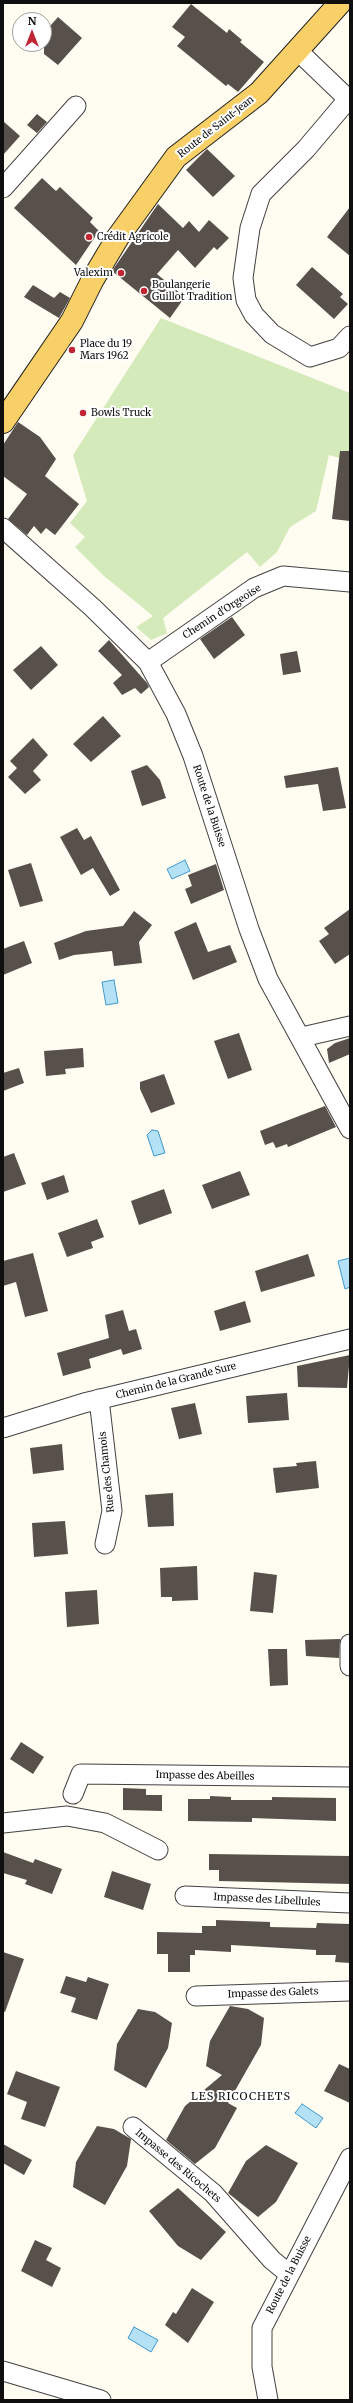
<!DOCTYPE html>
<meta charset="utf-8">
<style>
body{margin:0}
#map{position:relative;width:353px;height:2403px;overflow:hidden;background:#fffcf1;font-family:Merriweather,serif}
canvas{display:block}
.frame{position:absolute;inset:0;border:4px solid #0f0f0f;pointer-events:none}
.north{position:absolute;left:12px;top:12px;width:40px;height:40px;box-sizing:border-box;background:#fff;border:1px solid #9f9f9f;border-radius:50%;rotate:0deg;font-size:11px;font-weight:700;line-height:16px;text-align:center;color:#0f0f0f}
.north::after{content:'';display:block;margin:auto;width:14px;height:18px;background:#c12533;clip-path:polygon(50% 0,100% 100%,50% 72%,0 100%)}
</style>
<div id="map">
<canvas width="353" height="2403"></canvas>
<div class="frame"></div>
<div class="north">N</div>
</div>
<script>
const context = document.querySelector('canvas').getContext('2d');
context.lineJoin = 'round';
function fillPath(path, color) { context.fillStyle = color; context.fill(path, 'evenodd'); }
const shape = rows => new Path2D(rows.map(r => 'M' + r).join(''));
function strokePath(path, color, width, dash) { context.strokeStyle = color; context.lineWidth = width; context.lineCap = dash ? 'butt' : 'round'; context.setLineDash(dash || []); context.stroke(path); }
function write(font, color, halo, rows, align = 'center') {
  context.font = font + ' Merriweather,serif'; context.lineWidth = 4; context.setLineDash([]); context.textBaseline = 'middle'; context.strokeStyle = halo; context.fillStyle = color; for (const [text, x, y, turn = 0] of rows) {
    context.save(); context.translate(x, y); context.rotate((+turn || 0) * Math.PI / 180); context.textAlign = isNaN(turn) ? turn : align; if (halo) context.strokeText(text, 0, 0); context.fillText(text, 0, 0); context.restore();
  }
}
fillPath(shape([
 [161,318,350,393,350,461,329,455,316,511,290,527,277,552,260,567,247,552,163,618,167,633,151,640,136,627,153,616,104,576,75,547,85,537,70,523,87,501,73,455]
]), '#d5eaba');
const water = shape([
 [185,860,190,871,172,879,167,869,185,860],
 [114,980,118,1003,106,1005,102,982,114,980],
 [152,1130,158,1131,165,1153,154,1156,147,1135,152,1130],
 [350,1258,350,1287,345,1289,338,1261,350,1258],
 [302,2104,323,2118,316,2128,295,2113,302,2104],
 [134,2327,158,2340,151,2352,128,2338,134,2327]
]);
fillPath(water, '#b5e1f7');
strokePath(water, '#3c99ce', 1);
fillPath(shape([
 [191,4,227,33,229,29,242,40,240,42,264,62,238,92,228,84,226,86,177,46,185,37,172,27],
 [58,17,82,38,58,65,44,54,44,33],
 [37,114,47,122,37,133,27,125],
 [3,121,20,136,3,155],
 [207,149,235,176,213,197,186,170],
 [42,178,56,191,60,187,93,218,90,222,99,231,76,265,14,208],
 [158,204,183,228,189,221,199,232,209,220,229,238,217,250,214,247,195,268,178,250,157,274,182,295,182,301,170,318,112,271],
 [350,207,350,256,327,237],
 [312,267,343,294,340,297,348,304,334,319,296,285],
 [33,285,54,298,60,292,70,298,59,318,24,297],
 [18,422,40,437,56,459,45,476,79,504,55,535,46,528,41,534,34,526,27,535,8,519,27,494,3,476,3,445],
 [340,451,350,451,350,521,332,519],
 [232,617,245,635,214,659,200,639],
 [109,640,147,683,149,687,141,694,135,688,122,695,113,683,122,675,98,651],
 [41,646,58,665,31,690,13,670],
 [297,651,301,672,283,675,280,654],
 [103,716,121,736,91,762,73,744],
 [33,738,48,755,33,771,41,780,25,794,8,777,17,768,10,761],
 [147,765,160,780,166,798,142,806,131,771],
 [338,767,346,808,323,811,318,784,286,788,284,776],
 [77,828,84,840,91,836,120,890,110,896,93,868,81,875,60,837],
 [31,863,43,901,20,907,8,870],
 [216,864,224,890,191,904,185,889,192,886,188,875],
 [350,909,350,954,335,964,319,941,329,934,324,928],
 [134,911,152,925,139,942,142,963,114,966,112,951,74,955,59,960,54,943,86,931,123,926],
 [196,922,208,952,230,945,237,962,193,980,174,932],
 [24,941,32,963,3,975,3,949],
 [239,1033,252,1070,228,1079,214,1041],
 [350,1038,350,1054,329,1063,327,1049,335,1043],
 [83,1048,84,1067,65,1069,66,1074,46,1076,44,1051],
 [19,1068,24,1083,3,1091,3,1073],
 [164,1074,175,1104,151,1113,140,1089,140,1082],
 [325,1106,336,1127,288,1147,287,1144,276,1148,273,1142,265,1145,260,1131],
 [14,1153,26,1184,3,1192,3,1157],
 [240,1171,250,1195,212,1209,202,1185],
 [64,1175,69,1192,47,1200,41,1183],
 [164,1189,172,1213,139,1225,131,1201],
 [97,1219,104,1237,91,1242,93,1248,67,1257,58,1233],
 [33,1253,48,1311,25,1317,16,1282,3,1286,3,1261],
 [308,1254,315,1276,261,1292,255,1271],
 [245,1301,251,1322,220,1331,214,1311],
 [123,1310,129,1331,136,1329,142,1349,123,1355,121,1349,89,1359,91,1368,63,1376,57,1353,109,1338,105,1315],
 [350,1355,347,1388,298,1387,297,1366],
 [287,1393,289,1420,248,1423,246,1396],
 [195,1403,202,1434,179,1439,171,1408],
 [62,1444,64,1470,33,1474,30,1448],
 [316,1461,319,1488,276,1493,273,1468,297,1466,296,1463],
 [173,1493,174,1526,148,1527,145,1495],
 [65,1521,68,1554,34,1557,32,1523],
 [197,1566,198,1600,172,1601,172,1597,161,1597,160,1568],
 [254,1572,277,1575,273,1613,250,1611],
 [97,1590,99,1624,67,1627,65,1592],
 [340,1639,339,1658,306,1656,305,1640],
 [268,1649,287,1649,288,1685,270,1686],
 [21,1742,44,1757,33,1774,10,1759],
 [123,1788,146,1789,146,1795,162,1795,162,1811,123,1810],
 [210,1796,231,1797,231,1800,272,1800,272,1797,336,1798,336,1821,252,1818,252,1822,188,1821,188,1799,210,1799],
 [3,1852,33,1863,35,1859,62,1869,52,1894,25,1884,27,1880,3,1873],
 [209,1854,350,1856,350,1884,219,1881,219,1870,209,1870],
 [112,1871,151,1884,143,1910,104,1897],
 [216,1920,270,1922,270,1927,316,1928,317,1923,350,1924,350,1963,335,1962,336,1955,316,1955,316,1950,231,1945,231,1952,195,1950,195,1955,190,1955,190,1972,168,1972,168,1954,157,1954,157,1932,202,1933,202,1926,216,1926],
 [3,1952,24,1959,5,2012,3,2011],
 [66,1976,86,1982,88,1977,109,1984,97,2020,71,2012,76,1998,60,1993],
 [230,2006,248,2009,264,2018,261,2045,228,2103,237,2108,215,2148,195,2164,166,2140,185,2106,222,2075,206,2066,210,2041],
 [138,2009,155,2012,172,2023,168,2048,146,2088,114,2070,117,2044],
 [339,2064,350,2069,350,2103,324,2091],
 [16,2071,60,2087,45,2127,21,2119,27,2102,7,2094],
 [97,2126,114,2129,131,2139,127,2166,105,2205,73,2187,76,2162],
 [3,2144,32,2160,24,2175,3,2163],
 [266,2145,298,2163,276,2202,258,2217,228,2193,246,2161],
 [178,2188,226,2232,201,2260,178,2246,149,2211],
 [35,2240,52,2248,46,2260,61,2268,52,2287,21,2271],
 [192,2288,214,2302,188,2343,165,2325,173,2312,176,2314]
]), '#58504b');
const minor = shape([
 [298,51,348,99],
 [350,97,306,149,261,194,250,228,243,278,246,300,254,315,272,334,310,357,339,348,350,336],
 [3,188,76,106],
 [3,528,93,608,148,662,176,714,193,756,249,929,268,979,350,1129],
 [148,662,254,588,283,576,350,582],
 [302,1037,350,1026],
 [99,1399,112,1511,105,1544],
 [3,1428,84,1403,350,1339],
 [350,1644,350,1666],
 [73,1794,81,1774,350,1777],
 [3,1823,67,1816,105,1823,158,1850],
 [185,1896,350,1903],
 [196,1996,350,1991],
 [133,2127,213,2193,272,2260,289,2274],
 [3,2371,101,2400],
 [268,2400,262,2367,262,2328,350,2158]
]);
const major = shape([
 [3,422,72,321,93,279,118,237,176,157,259,93,340,3]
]);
strokePath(minor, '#424242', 21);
strokePath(major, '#202020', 24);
strokePath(minor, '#fff', 19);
strokePath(major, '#f9d067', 22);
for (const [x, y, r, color] of [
 [89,237,4,"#c12533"],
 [121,273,4,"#c12533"],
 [144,291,4,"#c12533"],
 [72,350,4,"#c12533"],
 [83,413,4,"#c12533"]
]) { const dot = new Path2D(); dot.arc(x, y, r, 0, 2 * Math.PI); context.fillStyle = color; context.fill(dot); strokePath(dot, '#fff', 1.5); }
write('10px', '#0f0f0f', '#fff', [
 ["Route de Saint-Jean",216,127,-38],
 ["Chemin d'Orgeoise",222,612,-33],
 ["Route de la Buisse",209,806,72],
 ["Chemin de la Grande Sure",176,1381,-14],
 ["Rue des Chamois",107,1472,-96],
 ["Impasse des Abeilles",205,1776,1],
 ["Impasse des Libellules",267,1900,3],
 ["Impasse des Galets",273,1993,-2],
 ["Impasse des Ricochets",178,2166,40],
 ["Route de la Buisse",289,2275,-63]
]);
write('10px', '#0f0f0f', '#fff', [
 ["Crédit Agricole",97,237],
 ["Valexim",113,273,"right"],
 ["Boulangerie",152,285],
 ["Guillot Tradition",152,297],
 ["Place du 19",80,344],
 ["Mars 1962",80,356],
 ["Bowls Truck",91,413]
], 'left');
context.letterSpacing = '1px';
write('11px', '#0f0f0f', '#fff', [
 ["LES RICOCHETS",241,2097]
]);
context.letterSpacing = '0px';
</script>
